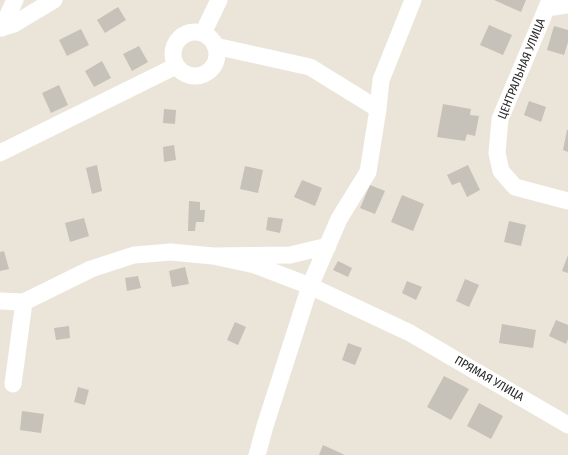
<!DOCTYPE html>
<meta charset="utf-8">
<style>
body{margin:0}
canvas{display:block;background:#ebe4d9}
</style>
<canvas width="568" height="455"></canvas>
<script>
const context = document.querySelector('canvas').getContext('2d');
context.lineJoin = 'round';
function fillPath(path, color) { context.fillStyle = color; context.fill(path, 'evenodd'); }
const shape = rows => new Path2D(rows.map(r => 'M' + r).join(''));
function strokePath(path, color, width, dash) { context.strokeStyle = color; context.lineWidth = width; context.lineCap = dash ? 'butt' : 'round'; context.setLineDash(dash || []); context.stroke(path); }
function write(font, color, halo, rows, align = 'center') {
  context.font = font + ' "Fira Sans Condensed",sans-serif'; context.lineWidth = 3; context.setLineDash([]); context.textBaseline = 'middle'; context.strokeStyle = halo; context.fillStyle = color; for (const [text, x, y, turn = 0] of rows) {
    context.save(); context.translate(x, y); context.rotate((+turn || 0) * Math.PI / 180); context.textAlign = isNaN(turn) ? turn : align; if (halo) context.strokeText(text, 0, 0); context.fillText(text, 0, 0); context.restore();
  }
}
fillPath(shape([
 [494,0,526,0,521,12],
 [118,7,126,20,105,33,97,20],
 [489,25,512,35,503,55,480,45],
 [554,26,568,30,568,42,564,55,547,50],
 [81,29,89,45,67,56,59,40],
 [139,46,148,62,132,71,123,54],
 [102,61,111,78,94,87,85,71],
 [59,85,68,105,51,113,42,93],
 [529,101,546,107,541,122,524,115],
 [443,104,471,109,470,115,479,116,475,136,467,134,465,141,437,137],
 [164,109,176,110,175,124,163,123],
 [567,130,568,130,568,152,563,150],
 [174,145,176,160,164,162,163,147],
 [97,165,102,191,92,194,86,168],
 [468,165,480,190,467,197,460,182,452,185,447,175],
 [245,166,263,170,258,193,240,189],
 [302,180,322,188,315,206,294,197],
 [370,185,385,191,375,214,360,208],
 [402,195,424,204,413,231,391,222],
 [189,201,200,202,200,210,205,210,204,222,196,222,195,231,188,231],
 [268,217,283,219,280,233,266,230],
 [84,218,89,236,70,242,65,223],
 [509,221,526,225,521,246,504,242],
 [4,251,9,269,0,271,0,252],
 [568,255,568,273,562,271],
 [338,261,352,268,348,277,333,270],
 [185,267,189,284,172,287,169,271],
 [138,276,141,288,127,291,125,278],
 [465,279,479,285,469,307,456,301],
 [407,281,422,287,416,300,402,293],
 [556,320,568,325,568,339,566,344,549,336],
 [235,322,246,327,238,345,227,340],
 [502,324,536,330,533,348,499,343],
 [69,326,70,338,56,340,54,328],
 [348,343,362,348,355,365,342,360],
 [444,376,469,389,451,420,427,407],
 [78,387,89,390,85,405,74,402],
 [479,403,503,416,491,439,467,426],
 [22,411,44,414,41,433,20,430],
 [323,445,345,455,319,455]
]), '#c6c1b9');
strokePath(shape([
 [550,0,500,119,497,153,501,171,515,187,568,201],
 [547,8,568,5],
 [0,28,14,24,54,0],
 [2,28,15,0],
 '173 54a22 22 0 1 1 44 0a22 22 0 1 1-44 0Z',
 [203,33,219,0],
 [215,46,310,67,378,109],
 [0,153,176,66],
 [213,256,255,265,310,286,410,333,568,425],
 [0,301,24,302,91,269,134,255,171,252,213,256,290,255,328,246],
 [13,384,24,302],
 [257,455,265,426,310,286,339,219,368,172,378,109,381,80,413,0]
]), '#fff', 17);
write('12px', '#282828', '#fff', [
 ["ЦЕНТРАЛЬНАЯ УЛИЦА",522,69,-68],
 ["ПРЯМАЯ УЛИЦА",489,379,30]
]);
</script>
